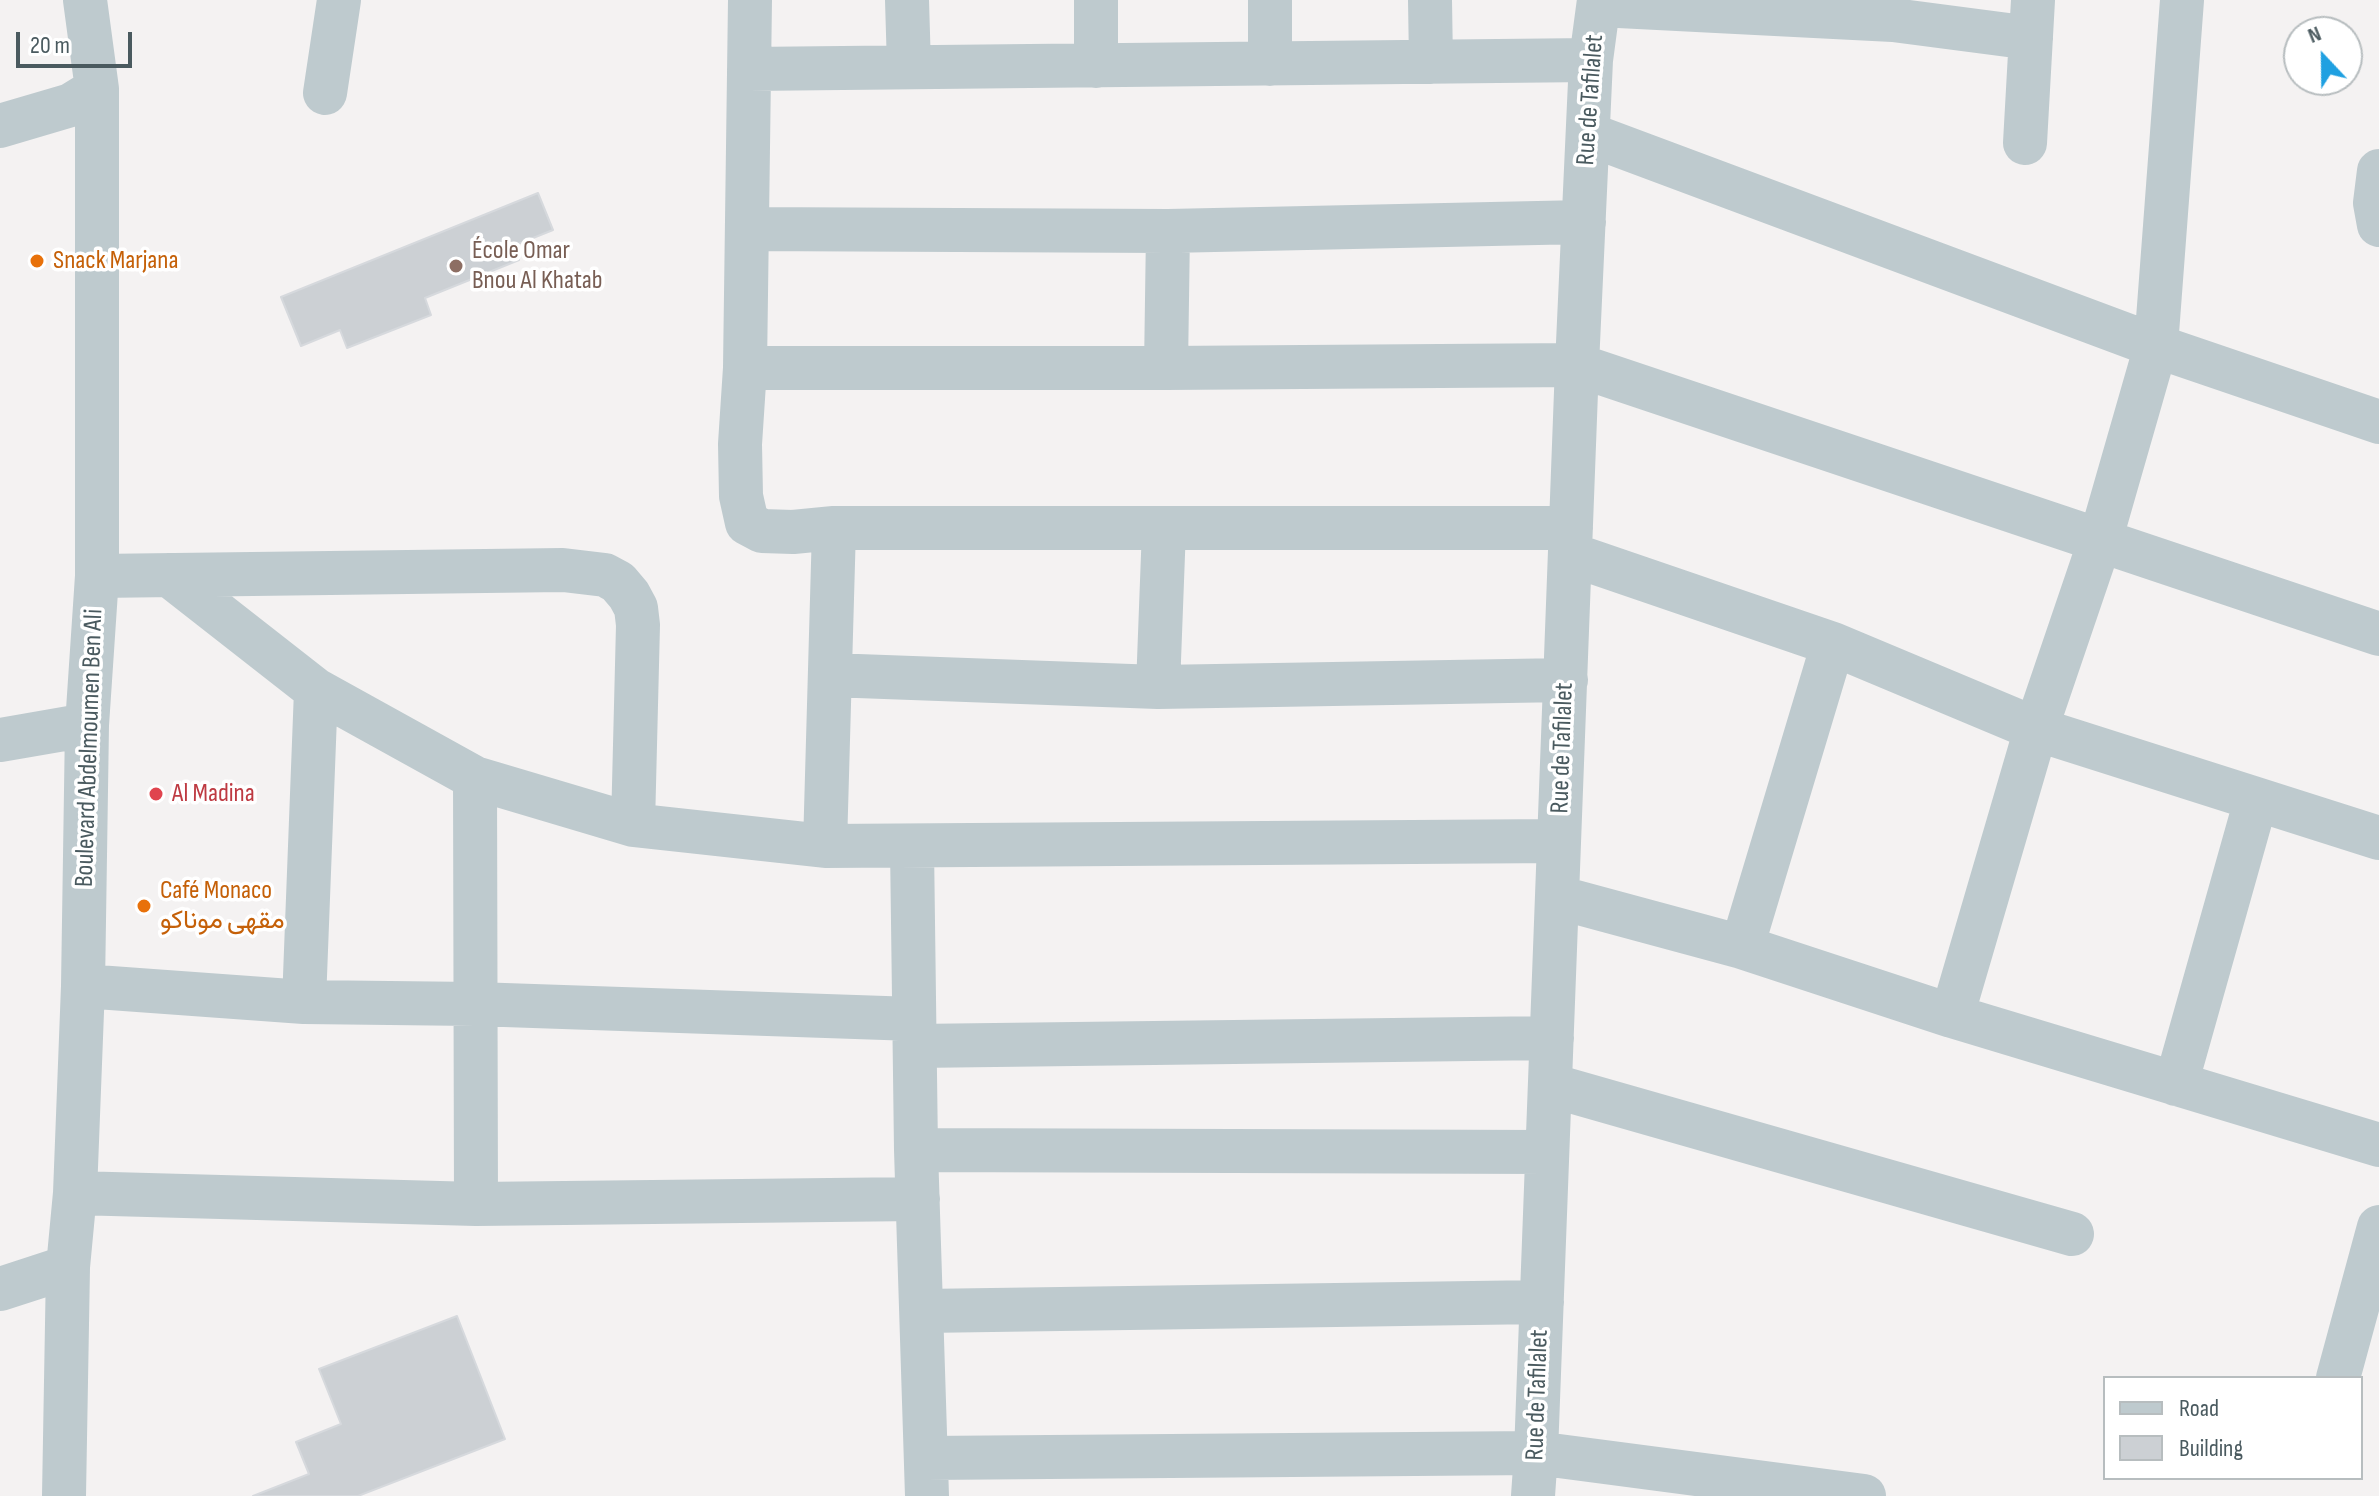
<!DOCTYPE html>
<meta charset="utf-8">
<style>
body{margin:0}
#map{position:relative;width:2379px;height:1496px;overflow:hidden;background:#f4f2f2;font-family:"Sofia Sans Condensed",sans-serif}
canvas{display:block}
.legend{position:absolute;left:2103px;top:1376px;width:260px;height:104px;box-sizing:border-box;background:#fff;border:2px solid #b7bdbf;margin:0;padding:10px 14px;list-style:none;font-size:24px;color:#4a5a5f}
.legend li{display:flex;align-items:center;gap:16px;height:40px}
.legend b{width:40px;border:2px solid #b7bdbf}
.north{position:absolute;left:2283px;top:16px;width:80px;height:80px;box-sizing:border-box;background:#fff;border:2px solid #b7bdbf;border-radius:50%;rotate:338deg;font-size:22px;font-weight:700;line-height:32px;text-align:center;color:#4a5a5f}
.north::after{content:'';display:block;margin:auto;width:28px;height:36px;background:#1fa0e1;clip-path:polygon(50% 0,100% 100%,50% 72%,0 100%)}
.scale{position:absolute;left:16px;top:32px;width:116px;height:36px;box-sizing:border-box;border:4px solid #4a5a5f;border-top:0;padding-left:10px;font-size:24px;line-height:28px;white-space:nowrap;color:#4a5a5f;-webkit-text-stroke:6px #fff;paint-order:stroke}
</style>
<div id="map">
<canvas width="2379" height="1496"></canvas>
<ul class="legend">
<li><b style="height:10px;background:#becace"></b>Road</li>
<li><b style="height:22px;background:#ccd0d4"></b>Building</li>
</ul>
<div class="north">N</div>
<div class="scale">20 m</div>
</div>
<script>
const context = document.querySelector('canvas').getContext('2d');
context.lineJoin = 'round';
function fillPath(path, color) { context.fillStyle = color; context.fill(path, 'evenodd'); }
const shape = rows => new Path2D(rows.map(r => 'M' + r).join(''));
function strokePath(path, color, width, dash) { context.strokeStyle = color; context.lineWidth = width; context.lineCap = dash ? 'butt' : 'round'; context.setLineDash(dash || []); context.stroke(path); }
function write(font, color, halo, rows, align = 'center') {
  context.font = font + ' "Sofia Sans Condensed",Vazirmatn,sans-serif'; context.lineWidth = 7; context.setLineDash([]); context.textBaseline = 'middle'; context.strokeStyle = halo; context.fillStyle = color; for (const [text, x, y, turn = 0] of rows) {
    context.save(); context.translate(x, y); context.rotate((+turn || 0) * Math.PI / 180); context.textAlign = isNaN(turn) ? turn : align; if (halo) context.strokeText(text, 0, 0); context.fillText(text, 0, 0); context.restore();
  }
}
const building = shape([
 [538,193,553,230,513,246,519,260,425,298,431,315,347,348,340,330,301,346,281,297,538,193],
 [457,1316,505,1439,358,1496,253,1496,309,1474,296,1442,341,1424,319,1369,457,1316]
]);
fillPath(building, '#ccd0d4');
strokePath(building, '#d6d9dd', 2);
strokePath(shape([
 [750,0,745,368,740,444,741,496,747,523,762,531,793,532,834,528,1571,528],
 [907,0,909,67],
 [1096,0,1096,66],
 [1270,0,1270,64],
 [1430,0,1431,62],
 [1599,5,1893,20,2031,38],
 [749,69,1591,60],
 [325,93,339,0],
 [0,126,71,105,97,89],
 [1588,134,2156,346,2379,422],
 [2025,143,2033,0],
 [2379,171,2375,203,2379,225],
 [747,229,1168,231,1584,222],
 [745,368,1166,368,1577,365,2379,634],
 [1166,368,1168,231],
 [1570,554,1833,644,2036,729,2379,838],
 [169,575,316,690,475,778,633,825,825,846,1559,841],
 [97,576,563,570,605,575,618,582,629,595,636,608,638,625,633,825],
 [830,675,1158,687,1566,680],
 [1158,687,1164,528],
 [0,740,87,725],
 [475,778,476,1204],
 [825,846,834,528],
 [912,846,916,1150,927,1496],
 [1557,897,1742,947,1952,1016,2379,1145],
 [1742,947,1833,644],
 [83,986,304,1002,475,1004,914,1019],
 [304,1002,316,690],
 [1952,1016,2036,729,2100,541,2156,346,2182,0],
 [915,1046,1552,1038],
 [2176,1084,2256,800],
 [1550,1085,2072,1234],
 [916,1150,1547,1152],
 [75,1193,476,1204,918,1199],
 [0,1289,68,1267],
 [923,1311,1542,1302],
 [2338,1378,2379,1227],
 [927,1458,1536,1453,1864,1496],
 [64,1496,68,1267,75,1193,83,986,87,725,97,576,97,89,85,0],
 [1533,1496,1536,1453,1577,365,1591,60,1599,0]
]), '#becace', 44);
for (const [x, y, r, color] of [
 [37,261,8,"#e8710a"],
 [456,266,8,"#8d6e63"],
 [156,794,8,"#e0444e"],
 [144,906,8,"#e8710a"]
]) { const dot = new Path2D(); dot.arc(x, y, r, 0, 2 * Math.PI); context.fillStyle = color; context.fill(dot); strokePath(dot, '#fff', 3); }
write('26px', '#4a5a5f', '#fff', [
 ["Rue de Tafilalet",1591,100,-86],
 ["Boulevard Abdelmoumen Ben Ali",90,748,-88],
 ["Rue de Tafilalet",1563,748,-88],
 ["Rue de Tafilalet",1538,1395,-88]
]);
write('26px', '#785e54', '#fff', [
 ["École Omar",472,251],
 ["Bnou Al Khatab",472,281]
], 'left');
write('26px', '#c56008', '#fff', [
 ["Snack Marjana",53,261],
 ["Café Monaco",160,891],
 ["مقهى موناكو",160,921]
], 'left');
write('26px', '#be3a42', '#fff', [
 ["Al Madina",172,794]
], 'left');
</script>
